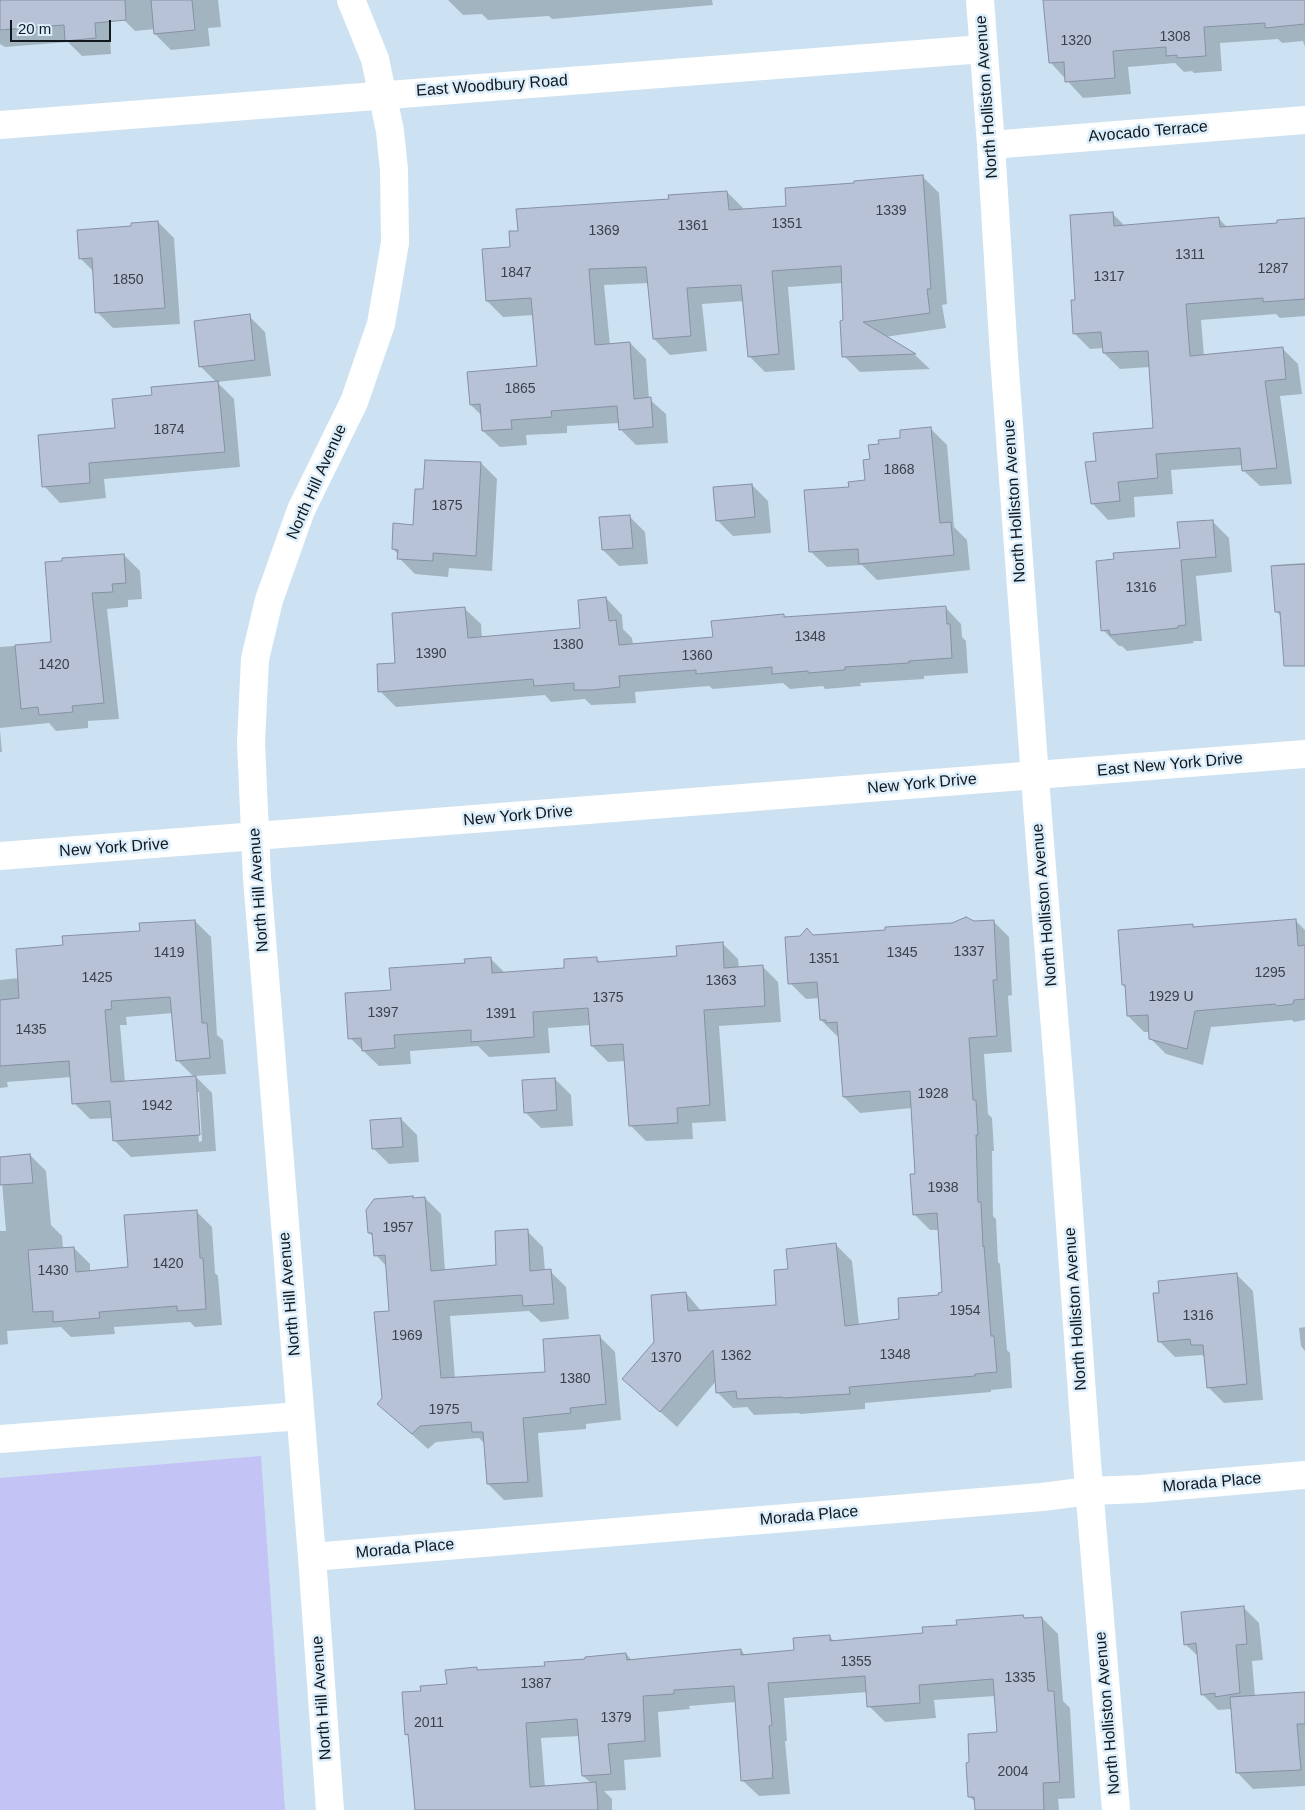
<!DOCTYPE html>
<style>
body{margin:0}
#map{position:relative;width:1305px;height:1810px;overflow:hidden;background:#cce2f2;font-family:Helvetica,sans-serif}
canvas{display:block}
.scale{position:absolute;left:10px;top:20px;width:101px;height:22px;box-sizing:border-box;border:2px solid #11181e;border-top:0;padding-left:6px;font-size:15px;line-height:18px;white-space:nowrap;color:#11181e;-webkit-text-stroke:4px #ddeefb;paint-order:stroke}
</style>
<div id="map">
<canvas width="1305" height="1810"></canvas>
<div class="scale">20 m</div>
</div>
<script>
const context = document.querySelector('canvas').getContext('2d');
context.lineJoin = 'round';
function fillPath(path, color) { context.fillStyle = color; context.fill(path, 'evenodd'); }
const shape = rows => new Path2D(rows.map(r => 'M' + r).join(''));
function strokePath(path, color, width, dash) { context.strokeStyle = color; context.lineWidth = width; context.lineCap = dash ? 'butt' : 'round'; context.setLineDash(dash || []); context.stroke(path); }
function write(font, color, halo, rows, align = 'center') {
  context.font = font + ' Helvetica,sans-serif'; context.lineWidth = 5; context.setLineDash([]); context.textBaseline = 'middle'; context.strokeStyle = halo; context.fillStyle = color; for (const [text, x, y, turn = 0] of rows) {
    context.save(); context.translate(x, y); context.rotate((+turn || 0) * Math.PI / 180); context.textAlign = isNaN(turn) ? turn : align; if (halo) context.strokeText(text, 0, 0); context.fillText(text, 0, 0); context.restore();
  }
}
fillPath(shape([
 [261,1456,285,1810,0,1810,0,1478]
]), '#c3c3f6');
fillPath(shape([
 [0,0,73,0,109,16,111,54,82,56,68,42,5,47,0,44],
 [117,0,218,0,221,27,208,28,210,46,171,50,155,34,155,29,135,31,119,15],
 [448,0,712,0,713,5,552,19,549,16,488,20,482,14,463,15],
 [1044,0,1305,0,1305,47,1303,41,1282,43,1278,39,1220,43,1222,71,1194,73,1192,71,1184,72,1175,63,1128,67,1131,94,1083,98,1050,62],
 [923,177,939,193,947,304,942,305,946,328,885,337,915,355,930,369,860,372,844,356,843,283,788,287,795,370,765,372,749,356,744,301,702,304,707,351,670,355,654,339,649,283,604,285,610,345,630,343,646,359,649,399,666,414,668,443,636,445,620,429,619,423,567,426,567,433,526,435,527,445,500,447,483,431,482,416,471,405,538,367,534,315,503,317,487,301,520,232,670,200,727,192,743,208,743,211,787,208,855,184],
 [1113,214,1125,226,1219,219,1228,228,1305,220,1305,316,1280,318,1276,314,1201,320,1204,356,1282,348,1298,364,1302,394,1280,396,1292,484,1260,486,1243,470,1243,465,1171,470,1173,494,1134,497,1135,517,1108,520,1092,503,1097,462,1154,429,1150,367,1120,369,1104,353,1104,348,1090,349,1074,333,1077,301],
 [158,222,174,238,180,324,113,328,97,312,94,272,81,259],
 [249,316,265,332,271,376,217,382,234,399,240,467,104,479,106,498,60,503,44,486,116,429,217,383,200,366],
 [930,428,947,445,954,527,967,540,970,570,877,580,862,565,827,567,810,551,850,488,866,481,871,460,880,446],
 [481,463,497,479,492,571,449,568,448,577,415,574,399,558,399,555,393,549,414,527,425,491],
 [752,485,768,501,771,533,733,536,717,520],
 [629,516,645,532,648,564,619,566,603,550],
 [1213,522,1229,538,1232,572,1196,576,1202,641,1193,641,1194,643,1127,651,1122,646,1119,646,1103,630,1181,549],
 [124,555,140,571,142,599,128,600,128,607,107,609,119,719,88,721,88,728,56,731,49,723,0,728,0,647,52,643,47,563],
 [1305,563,1305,632,1292,628,1276,611,1273,565],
 [606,598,622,615,623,629,632,638,633,645,714,638,784,615,787,619,945,607,961,624,962,637,966,641,968,673,924,676,924,679,860,683,861,686,825,689,823,686,790,689,783,683,713,689,709,686,635,692,636,703,591,705,585,699,551,702,545,695,396,707,380,691,397,664,464,608,481,624,482,638,582,630],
 [0,730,2,752,0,752],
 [1295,920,1305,930,1305,1020,1294,1022,1292,1020,1211,1027,1203,1065,1166,1054,1150,1038,1150,1032,1144,1032,1128,1016,1126,988,1123,985,1193,926,1195,928],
 [195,921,211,937,217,1035,223,1040,226,1074,195,1076,212,1093,216,1151,131,1157,115,1141,113,1118,90,1119,74,1103,72,1077,7,1082,8,1087,0,1088,0,980,19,978,65,946],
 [173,1013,177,1060,194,1077,125,1082,120,1025,127,1025,126,1017],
 [196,1092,199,1092,202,1141,199,1142],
 [993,921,1009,937,1012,995,1008,996,1012,1052,984,1054,988,1114,992,1118,994,1151,992,1151,993,1216,996,1219,998,1262,1000,1264,1007,1350,1010,1353,1012,1388,991,1390,991,1392,865,1403,865,1409,800,1414,799,1413,754,1415,747,1407,733,1408,717,1392,716,1381,677,1427,624,1379,656,1342,686,1293,702,1312,778,1306,789,1270,836,1245,852,1261,859,1325,900,1321,944,1293,939,1230,930,1230,914,1214,917,1175,912,1108,860,1113,844,1097,839,1036,837,1036,821,1020,820,998,806,999,790,983,814,936],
 [722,943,738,959,739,968,762,966,778,982,781,1022,719,1026,726,1121,692,1123,693,1139,646,1141,630,1125,626,1061,608,1062,592,1046,591,1025,548,1028,550,1053,489,1057,478,1046,410,1051,411,1064,379,1066,350,1038,392,991,466,964,490,958,506,974,566,969,596,958,601,963,678,958],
 [555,1079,571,1095,573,1126,541,1128,525,1112],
 [401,1119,417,1135,419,1162,389,1164,373,1148,371,1121],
 [30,1155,46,1171,51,1225,62,1236,63,1249,74,1248,90,1264,90,1272,129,1268,196,1211,212,1227,215,1273,218,1276,222,1325,195,1327,190,1322,114,1327,115,1334,71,1337,61,1327,7,1331,8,1344,0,1345,0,1231,6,1231,0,1158],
 [413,1197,414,1199,425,1198,441,1214,445,1271,498,1266,527,1231,543,1247,545,1271,550,1271,566,1287,569,1319,541,1322,529,1311,450,1316,455,1379,547,1373,599,1336,615,1352,621,1420,586,1424,586,1429,538,1433,543,1497,504,1500,488,1484,485,1444,479,1438,436,1442,428,1449,378,1404,383,1398,390,1312,387,1267,376,1255,374,1237,369,1233],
 [1237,1275,1253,1291,1263,1400,1224,1403,1208,1387,1205,1358,1202,1355,1175,1357,1159,1341],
 [1305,1327,1305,1351,1301,1346,1299,1328],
 [1243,1607,1259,1623,1263,1660,1252,1661,1255,1697,1305,1693,1305,1786,1253,1789,1237,1772,1232,1711,1230,1709,1218,1710,1202,1694,1199,1657,1185,1644],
 [1023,1616,1026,1619,1042,1618,1058,1634,1063,1701,1070,1708,1075,1798,1058,1799,1059,1810,976,1810,975,1802,969,1796,970,1764,998,1733,996,1696,934,1700,936,1718,885,1722,869,1706,868,1692,784,1698,787,1741,785,1741,790,1794,759,1796,742,1780,736,1702,689,1706,690,1709,658,1712,661,1757,624,1760,626,1790,604,1791,612,1799,612,1810,415,1810,410,1738,406,1734,423,1692,448,1685,477,1669,479,1671,546,1667,626,1654,632,1660,741,1650,746,1656,795,1651,830,1637,834,1641,924,1634,958,1626],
 [580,1736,583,1776,591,1783,545,1787,541,1738]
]), '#0003');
const building = shape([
 [0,0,125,0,126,20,95,23,96,38,65,41,64,25,0,30,0,0],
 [151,0,192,0,195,30,154,34,151,0],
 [1043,0,1305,0,1305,24,1265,28,1265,23,1204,27,1206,56,1177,58,1177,55,1166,56,1166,47,1113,51,1115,78,1065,82,1064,62,1049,63,1043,0],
 [923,175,931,289,927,289,930,313,863,322,916,354,842,357,840,321,843,320,841,266,772,271,779,354,748,357,741,285,687,288,691,336,653,339,646,267,589,269,595,345,630,342,634,399,651,397,653,427,619,430,617,406,551,411,552,417,511,420,512,429,482,431,480,404,470,405,467,372,537,366,531,298,486,301,482,249,510,247,509,231,518,231,516,209,669,199,668,195,727,191,729,210,786,206,785,188,854,183,854,181,923,175],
 [1113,212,1114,226,1219,217,1220,227,1277,223,1277,220,1305,218,1305,299,1263,302,1263,298,1186,304,1190,356,1283,347,1286,379,1265,381,1277,468,1242,471,1240,448,1156,454,1158,478,1118,482,1120,501,1091,504,1085,462,1096,461,1093,433,1153,428,1148,351,1103,353,1101,332,1073,334,1071,300,1075,300,1070,215,1113,212],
 [158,221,165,308,95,313,92,258,79,259,77,230,131,226,131,223,158,221],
 [250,314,255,360,199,367,194,321,250,314],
 [218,381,225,452,89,463,90,483,42,487,38,435,115,428,112,399,152,395,151,387,218,381],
 [931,427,940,523,951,522,954,555,859,564,858,549,809,552,804,490,849,487,848,482,865,480,863,460,870,459,868,445,879,444,878,440,900,438,900,430,931,427],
 [425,460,481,462,476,556,433,553,433,561,397,559,398,550,392,549,393,523,413,525,415,489,423,489,425,460],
 [752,484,755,517,716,521,713,487,752,484],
 [630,515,633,548,602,550,599,517,630,515],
 [1213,520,1216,557,1181,560,1186,625,1178,626,1178,628,1110,635,1109,630,1101,631,1096,561,1114,559,1113,553,1180,548,1177,522,1213,520],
 [124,554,126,583,112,584,113,592,92,593,104,703,72,706,73,712,39,715,38,707,21,709,15,645,51,642,45,562,62,561,62,558,124,554],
 [1305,564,1305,666,1284,666,1280,612,1275,612,1271,566,1305,564],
 [606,597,609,621,616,620,619,645,713,637,711,621,784,614,784,617,946,606,947,624,950,624,952,658,909,661,909,663,845,667,845,670,808,673,808,671,772,674,772,667,696,674,696,670,619,676,620,687,593,690,574,690,574,683,534,686,533,679,378,692,377,664,395,663,392,613,465,607,468,638,580,628,578,600,606,597],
 [966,917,974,921,994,920,997,980,993,980,997,1036,969,1038,973,1100,976,1100,978,1135,976,1135,978,1202,981,1202,983,1247,984,1246,991,1336,994,1336,997,1372,975,1374,975,1376,849,1387,850,1394,783,1398,782,1397,737,1399,736,1391,716,1393,713,1350,660,1412,622,1379,654,1342,651,1295,686,1292,688,1311,776,1305,774,1270,788,1269,786,1249,836,1243,845,1326,899,1319,898,1298,939,1295,938,1293,942,1292,937,1213,913,1215,910,1174,915,1174,910,1091,843,1097,837,1022,826,1023,826,1020,820,1020,817,982,788,984,785,937,800,936,807,928,813,935,885,930,885,927,952,923,966,917],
 [1296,919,1298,946,1305,945,1305,999,1294,1000,1293,1004,1277,1006,1275,1004,1195,1011,1187,1049,1149,1039,1148,1015,1127,1016,1125,985,1122,985,1118,930,1193,924,1193,927,1296,919],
 [195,920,202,1023,207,1023,210,1058,176,1061,170,997,111,1001,112,1009,105,1010,111,1082,196,1076,200,1135,113,1141,110,1101,72,1104,69,1061,0,1066,0,1000,19,998,16,949,63,945,62,936,140,931,139,923,195,920],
 [723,942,724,968,763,965,765,1006,704,1010,710,1105,677,1108,678,1123,629,1126,623,1044,591,1046,588,1008,533,1012,534,1037,471,1042,471,1030,394,1035,395,1048,362,1051,361,1038,348,1039,345,993,391,990,389,968,465,963,464,959,491,957,492,973,564,968,564,959,597,957,597,962,677,956,676,946,723,942],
 [555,1078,557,1110,524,1113,522,1080,555,1078],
 [401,1118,403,1147,372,1149,370,1120,401,1118],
 [30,1154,33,1183,0,1185,0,1157,30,1154],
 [413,1196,413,1198,425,1197,431,1271,496,1265,495,1231,528,1229,530,1271,551,1269,554,1304,523,1306,522,1295,434,1301,441,1378,545,1372,543,1339,600,1335,606,1404,570,1408,571,1413,523,1418,528,1482,487,1484,483,1432,472,1432,471,1422,420,1426,412,1434,377,1404,382,1398,374,1312,389,1311,385,1255,374,1256,372,1233,368,1233,366,1210,374,1199,413,1196],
 [197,1210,200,1258,203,1258,206,1309,177,1311,177,1306,99,1312,100,1318,53,1322,53,1311,33,1312,28,1250,74,1247,76,1272,128,1267,124,1215,197,1210],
 [1237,1273,1247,1384,1207,1388,1203,1345,1191,1345,1190,1339,1158,1342,1153,1293,1159,1293,1158,1281,1237,1273],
 [1244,1606,1247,1644,1236,1645,1240,1693,1215,1697,1215,1693,1201,1695,1196,1643,1184,1645,1181,1612,1244,1606],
 [1023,1615,1024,1618,1042,1617,1048,1691,1054,1691,1060,1782,1043,1783,1044,1810,975,1810,974,1797,968,1797,966,1763,969,1762,968,1734,997,1732,993,1679,919,1685,920,1703,867,1707,865,1676,768,1683,772,1725,769,1726,773,1772,772,1772,773,1778,741,1781,734,1686,674,1690,674,1694,643,1696,645,1741,608,1744,611,1774,582,1776,577,1719,526,1723,530,1787,596,1782,598,1810,415,1810,408,1734,405,1735,402,1692,421,1691,420,1686,447,1684,445,1670,477,1667,477,1670,545,1666,544,1662,585,1659,585,1657,626,1653,627,1660,741,1649,741,1655,794,1650,793,1638,830,1635,830,1641,923,1633,922,1627,957,1625,956,1620,1023,1615],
 [1305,1692,1305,1724,1297,1724,1301,1770,1236,1773,1230,1697,1305,1692]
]);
fillPath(building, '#b7c2d7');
strokePath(building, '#8690a4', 1);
strokePath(shape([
 [980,0,991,145,1004,356,1038,818,1062,1114,1087,1463,1116,1810],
 [0,125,983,49],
 [991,145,1305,120],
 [0,856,1305,754],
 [0,1439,300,1416],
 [312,1557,1042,1497,1089,1491,1141,1489,1305,1475],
 [330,1810,312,1557,257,878,251,742,255,659,269,600,301,510,354,402,381,324,395,243,394,170,390,131,375,59,351,0]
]), '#fff', 28);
write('14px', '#3a424c', null, [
 ["1308",1175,37],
 ["1320",1076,41],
 ["1339",891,211],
 ["1351",787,224],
 ["1361",693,226],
 ["1369",604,231],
 ["1311",1190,255],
 ["1287",1273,269],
 ["1847",516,273],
 ["1317",1109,277],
 ["1850",128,280],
 ["1865",520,389],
 ["1874",169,430],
 ["1868",899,470],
 ["1875",447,506],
 ["1316",1141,588],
 ["1348",810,637],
 ["1380",568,645],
 ["1390",431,654],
 ["1360",697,656],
 ["1420",54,665],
 ["1337",969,952],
 ["1419",169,953],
 ["1345",902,953],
 ["1351",824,959],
 ["1295",1270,973],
 ["1425",97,978],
 ["1363",721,981],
 ["1929 U",1171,997],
 ["1375",608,998],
 ["1397",383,1013],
 ["1391",501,1014],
 ["1435",31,1030],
 ["1928",933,1094],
 ["1942",157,1106],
 ["1938",943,1188],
 ["1957",398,1228],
 ["1420",168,1264],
 ["1430",53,1271],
 ["1954",965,1311],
 ["1316",1198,1316],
 ["1969",407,1336],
 ["1348",895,1355],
 ["1362",736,1356],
 ["1370",666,1358],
 ["1380",575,1379],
 ["1975",444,1410],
 ["1355",856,1662],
 ["1335",1020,1678],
 ["1387",536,1684],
 ["1379",616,1718],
 ["2011",429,1723],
 ["2004",1013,1772]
]);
write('16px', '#11181e', '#ddeefb', [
 ["East Woodbury Road",492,86,-4],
 ["North Holliston Avenue",987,97,-94],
 ["Avocado Terrace",1148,132,-5],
 ["North Hill Avenue",317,482,-66],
 ["North Holliston Avenue",1015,501,-94],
 ["East New York Drive",1170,765,-5],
 ["New York Drive",922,784,-5],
 ["New York Drive",518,816,-5],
 ["New York Drive",114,848,-4],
 ["North Hill Avenue",259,890,-94],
 ["North Holliston Avenue",1045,905,-95],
 ["North Hill Avenue",290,1294,-95],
 ["North Holliston Avenue",1076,1309,-94],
 ["Morada Place",1212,1483,-5],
 ["Morada Place",809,1516,-5],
 ["Morada Place",405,1549,-5],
 ["North Hill Avenue",322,1698,-94],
 ["North Holliston Avenue",1108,1713,-95]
]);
</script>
